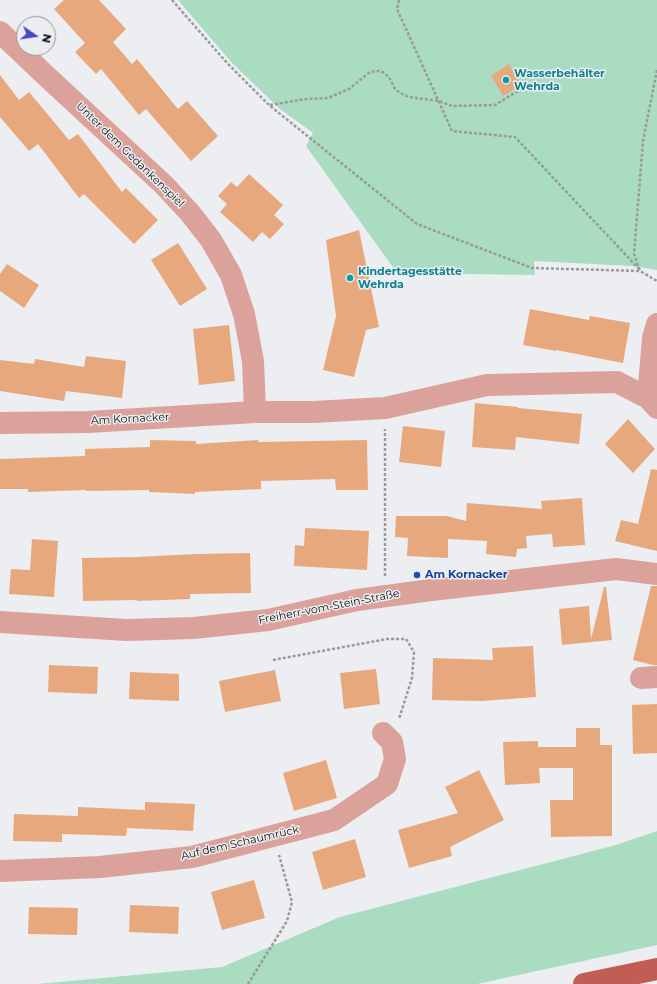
<!DOCTYPE html>
<meta charset="utf-8">
<style>
body{margin:0}
#map{position:relative;width:657px;height:984px;overflow:hidden;background:#eceef1;font-family:Montserrat,sans-serif}
canvas{display:block}
.north{position:absolute;left:16px;top:16px;width:40px;height:40px;box-sizing:border-box;background:#eceef1;border:1px solid #949698;border-radius:50%;rotate:103deg;font-size:11px;font-weight:700;line-height:16px;text-align:center;color:#101112}
.north::after{content:'';display:block;margin:auto;width:14px;height:18px;background:#4648bd;clip-path:polygon(50% 0,100% 100%,50% 72%,0 100%)}
</style>
<div id="map">
<canvas width="657" height="984"></canvas>
<div class="north">N</div>
</div>
<script>
const context = document.querySelector('canvas').getContext('2d');
context.lineJoin = 'round';
function fillPath(path, color) { context.fillStyle = color; context.fill(path, 'evenodd'); }
const shape = rows => new Path2D(rows.map(r => 'M' + r).join(''));
function strokePath(path, color, width, dash) { context.strokeStyle = color; context.lineWidth = width; context.lineCap = dash ? 'butt' : 'round'; context.setLineDash(dash || []); context.stroke(path); }
function write(font, color, halo, rows, align = 'center') {
  context.font = font + ' Montserrat,sans-serif'; context.lineWidth = 3; context.setLineDash([]); context.textBaseline = 'middle'; context.strokeStyle = halo; context.fillStyle = color; for (const [text, x, y, turn = 0] of rows) {
    context.save(); context.translate(x, y); context.rotate((+turn || 0) * Math.PI / 180); context.textAlign = isNaN(turn) ? turn : align; if (halo) context.strokeText(text, 0, 0); context.fillText(text, 0, 0); context.restore();
  }
}
fillPath(shape([
 [178,0,657,0,657,270,632,266,534,261,535,275,397,273,306,146,313,133,280,109,232,63],
 [657,831,657,945,477,984,38,984,222,967,340,917,616,845]
]), '#a9dcc0');
fillPath(shape([
 [64,0,99,0,126,29,113,42,132,64,137,59,178,109,187,101,218,136,191,161,146,109,139,115,101,69,96,74,75,52,85,43,54,9],
 [509,64,521,85,503,96,491,76],
 [0,75,19,100,29,92,69,140,78,134,122,192,126,188,158,220,134,244,84,194,79,198,38,144,29,151,0,117],
 [249,174,283,205,274,215,284,224,270,239,262,232,253,242,220,212,227,204,218,196,231,182,237,187],
 [359,230,379,327,366,330,354,377,323,370,336,316,326,240],
 [178,243,207,289,180,306,151,260],
 [7,264,39,285,24,308,0,291,0,274],
 [530,309,589,320,590,316,630,323,623,363,556,350,556,351,523,345],
 [229,325,235,381,199,385,193,329],
 [86,356,126,361,122,398,66,391,64,401,0,391,0,360,34,364,35,359,84,367],
 [475,403,518,407,518,408,582,414,579,444,516,437,515,450,472,447],
 [628,419,655,449,633,473,605,444],
 [403,426,445,431,441,467,399,462],
 [150,440,196,441,196,444,258,440,259,442,367,440,368,490,336,490,335,479,261,481,261,489,195,492,195,494,149,492,149,490,86,491,86,490,28,492,28,489,0,489,0,459,85,456,85,449,150,447],
 [651,469,657,470,657,551,615,541,621,520,638,524],
 [582,498,585,545,553,547,552,534,526,536,527,548,517,549,516,557,486,554,487,541,448,539,448,558,407,556,408,538,395,537,396,516,447,516,466,521,467,503,542,509,541,501],
 [305,528,369,531,367,570,294,566,295,545,304,546],
 [32,539,58,541,54,597,9,594,11,569,30,570],
 [250,553,251,593,190,594,190,599,137,601,137,600,83,601,82,558,136,557,196,554],
 [651,586,657,586,657,665,653,665,633,660],
 [604,587,606,587,612,640,562,645,559,609,589,606,591,639],
 [533,646,536,697,482,701,432,700,433,658,493,660,492,648],
 [49,665,98,667,97,694,48,692],
 [376,669,380,704,344,709,340,673],
 [275,670,281,701,225,712,219,681],
 [130,672,179,674,179,701,129,699],
 [657,704,657,753,633,754,632,705],
 [576,728,600,728,600,745,612,745,612,836,551,837,550,800,573,800,573,768,539,768,540,783,505,785,503,742,538,741,538,747,576,747],
 [326,760,337,798,294,811,283,773],
 [479,770,504,820,450,847,452,856,409,868,398,830,458,813,445,787],
 [145,802,195,804,193,831,127,828,126,836,62,834,62,842,13,841,14,814,78,816,78,807,145,810],
 [355,839,366,877,323,890,312,852],
 [254,880,265,918,222,930,211,892],
 [130,905,179,907,178,934,129,932],
 [29,907,78,908,77,935,28,934]
]), '#e8a87e');
strokePath(shape([
 [172,0,227,63,269,105,417,224,532,268,640,271],
 [399,0,397,9,452,131,515,137,640,270],
 [657,70,643,141,634,254,640,271,657,281],
 [270,105,306,99,328,98,349,89,370,72,379,71,385,73,390,79,395,89,400,93,409,97,439,101,452,106,495,105,523,88],
 [385,576,385,429],
 [273,660,387,639,406,639,414,652,412,678,399,719],
 [248,984,287,921,292,902,279,855]
]), '#989a9c', 2.5, [3, 2]);
strokePath(shape([
 [0,32,43,73,164,185,190,213,211,240,231,275,244,314,253,361,255,412],
 [648,398,653,338,657,324],
 [0,423,88,422,255,412,314,412,385,408,487,385,617,382,648,398,657,408],
 [0,622,126,630,194,628,268,620,357,600,431,590,616,569,657,574],
 [641,678,657,677],
 [0,871,100,867,192,857,334,820,387,784,395,759,392,742,383,733]
]), '#dba29b', 22);
strokePath(shape([
 [584,984,657,969]
]), '#c25d55', 22);
for (const [x, y, r, color] of [
 [506,80,4,"#0f9aa8"],
 [350,278,4,"#0f9aa8"],
 [417,575,4,"#1a4fb4"]
]) { const dot = new Path2D(); dot.arc(x, y, r, 0, 2 * Math.PI); context.fillStyle = color; context.fill(dot); strokePath(dot, '#eceef1', 1.5); }
write('bold 11px', '#0d838f', '#eceef1', [
 ["Wasserbehälter",514,74],
 ["Wehrda",514,87],
 ["Kindertagesstätte",358,272],
 ["Wehrda",358,285]
], 'left');
write('11px', '#101112', '#eceef1', [
 ["Unter dem Gedankenspiel",130,155,44],
 ["Am Kornacker",130,419,-3],
 ["Freiherr-vom-Stein-Straße",329,607,-11],
 ["Auf dem Schaumrück",240,843,-13]
]);
write('bold 11px', '#164399', '#eceef1', [
 ["Am Kornacker",425,575]
], 'left');
</script>
